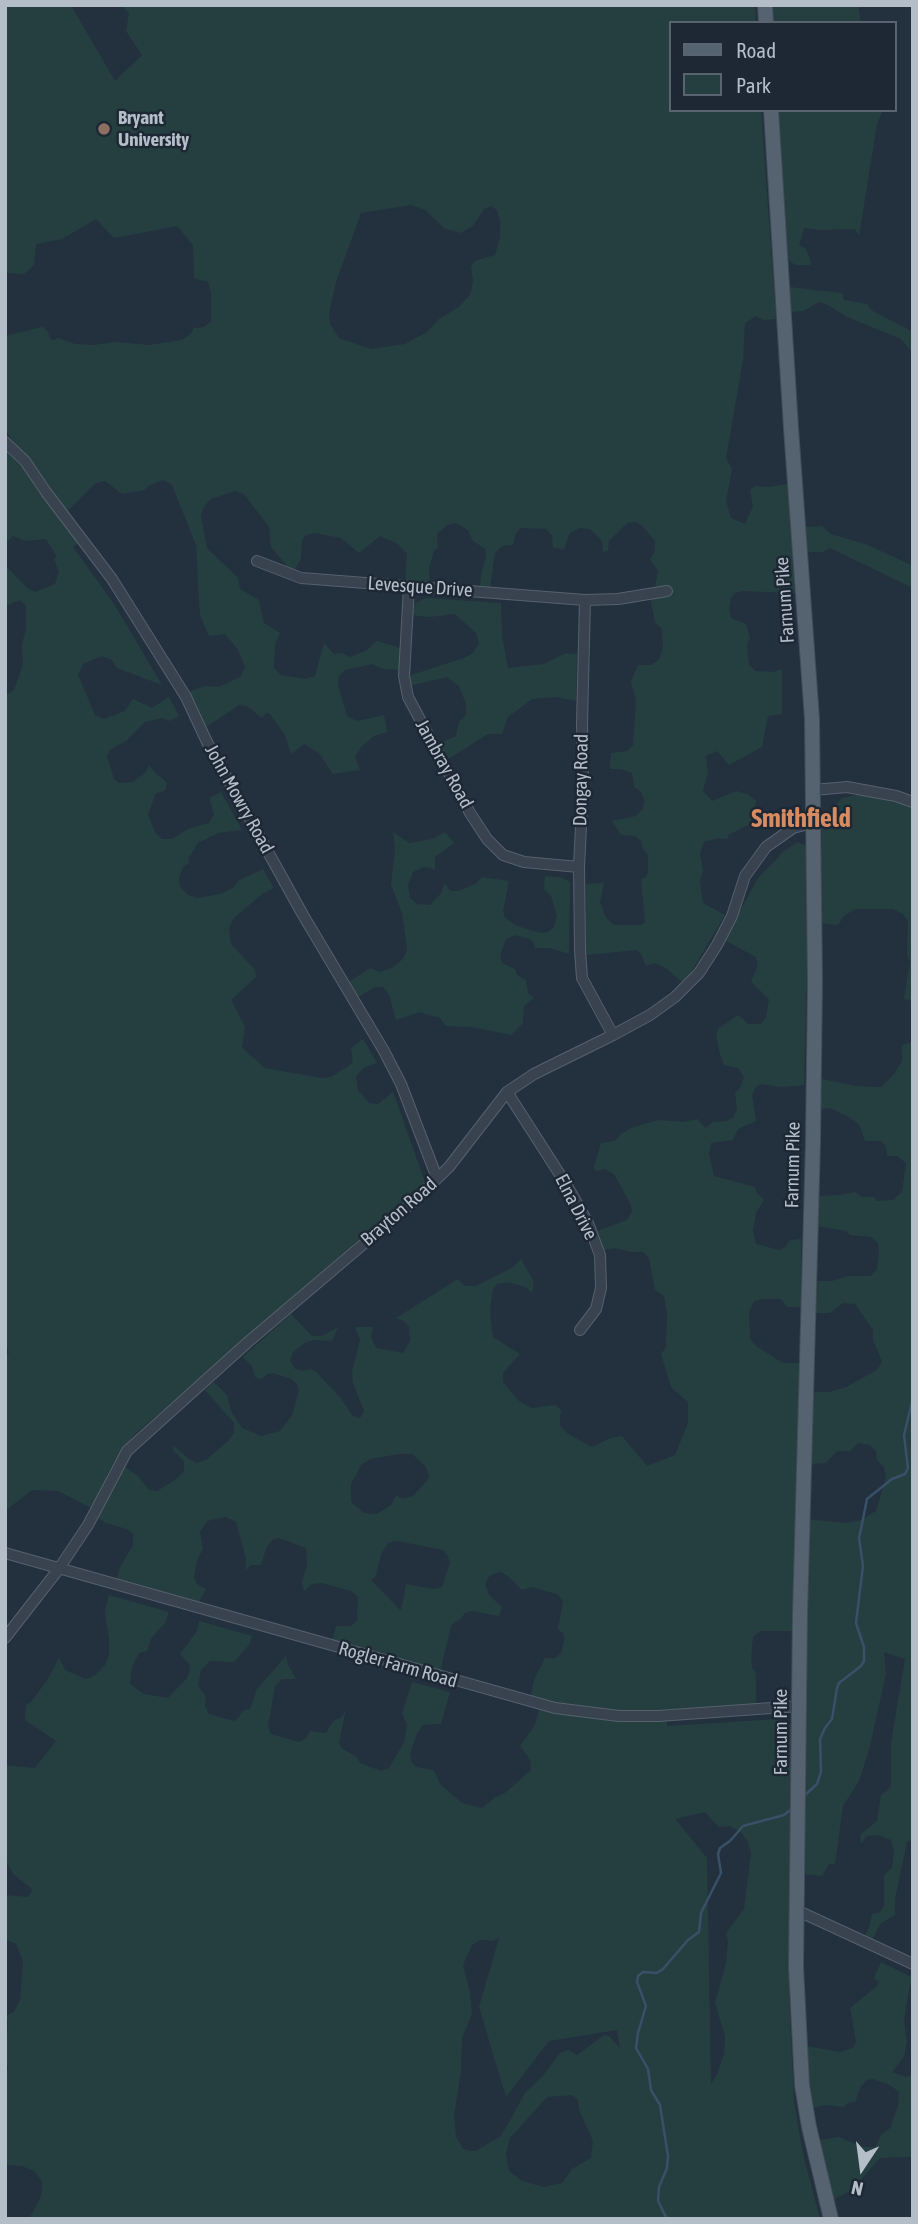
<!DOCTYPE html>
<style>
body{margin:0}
#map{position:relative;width:918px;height:2224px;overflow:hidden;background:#23313f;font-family:"Asap Condensed",sans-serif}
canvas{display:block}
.frame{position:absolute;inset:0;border:7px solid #b4bec9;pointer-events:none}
.legend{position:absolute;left:669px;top:21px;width:228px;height:91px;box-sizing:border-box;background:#1d2834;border:2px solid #596470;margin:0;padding:9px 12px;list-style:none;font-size:21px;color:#b4bec9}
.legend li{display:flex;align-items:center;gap:14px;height:35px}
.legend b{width:35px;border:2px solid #596470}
.north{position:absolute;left:827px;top:2133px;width:70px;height:70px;-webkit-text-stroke:5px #1d2834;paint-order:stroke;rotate:193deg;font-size:19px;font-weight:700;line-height:28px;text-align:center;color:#b4bec9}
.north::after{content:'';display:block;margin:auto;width:24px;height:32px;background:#b4bec9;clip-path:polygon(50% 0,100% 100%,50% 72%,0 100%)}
</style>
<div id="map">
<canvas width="918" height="2224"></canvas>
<div class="frame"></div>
<ul class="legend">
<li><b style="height:9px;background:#55626f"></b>Road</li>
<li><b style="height:19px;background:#253f40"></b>Park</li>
</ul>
<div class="north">N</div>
</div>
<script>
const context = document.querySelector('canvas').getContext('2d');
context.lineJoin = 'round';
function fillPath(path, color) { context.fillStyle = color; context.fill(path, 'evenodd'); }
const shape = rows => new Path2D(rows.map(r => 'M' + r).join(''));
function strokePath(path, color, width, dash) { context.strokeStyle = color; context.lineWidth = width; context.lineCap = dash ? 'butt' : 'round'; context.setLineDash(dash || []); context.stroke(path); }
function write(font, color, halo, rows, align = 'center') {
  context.font = font + ' "Asap Condensed",sans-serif'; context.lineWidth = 5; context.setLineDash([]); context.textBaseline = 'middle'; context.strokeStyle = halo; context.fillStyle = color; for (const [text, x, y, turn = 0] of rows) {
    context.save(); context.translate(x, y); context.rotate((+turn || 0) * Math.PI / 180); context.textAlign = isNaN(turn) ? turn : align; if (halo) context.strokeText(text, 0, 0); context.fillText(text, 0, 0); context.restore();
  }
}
fillPath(shape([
 [5,5,71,5,115,81,142,55,126,31,129,13,121,5,755,5,756,23,671,23,671,110,761,110,776,319,764,320,756,316,745,323,743,360,726,458,732,469,726,501,731,518,745,524,753,506,750,490,755,486,768,487,788,484,795,593,743,591,735,593,731,598,729,609,731,618,746,624,750,638,747,645,749,664,755,671,773,672,782,669,782,714,768,716,762,747,729,765,717,751,706,756,708,772,703,791,712,801,736,791,749,795,756,801,752,822,748,825,728,835,728,839,718,838,704,842,700,854,703,870,700,881,703,903,725,915,684,984,666,968,654,963,646,966,641,954,637,950,586,955,586,884,604,883,600,902,606,918,614,925,642,925,645,922,641,879,645,878,648,873,648,854,643,849,641,841,635,836,621,835,612,821,636,816,643,808,644,800,641,792,634,787,632,773,621,769,610,769,611,753,628,751,633,745,636,700,631,682,638,665,651,665,659,660,663,647,662,629,655,622,650,597,654,593,658,571,650,559,655,551,655,541,643,527,636,522,627,523,609,541,608,550,603,553,602,541,590,529,580,528,570,533,564,549,553,548,552,535,546,529,521,528,516,533,513,545,502,546,495,553,490,588,480,587,481,575,486,556,485,549,472,540,468,530,456,523,447,525,437,534,438,547,434,551,429,568,430,583,405,581,407,554,398,544,380,536,359,553,341,538,315,533,306,535,302,540,301,558,293,573,271,547,269,527,244,494,235,491,211,499,204,506,201,515,207,548,238,578,240,589,259,600,264,623,280,633,275,644,274,668,281,675,306,679,315,676,324,643,334,654,342,653,350,657,367,650,377,641,404,649,403,670,383,669,372,664,345,670,339,676,338,685,347,716,357,721,384,715,387,732,374,736,361,747,355,757,360,770,333,774,319,753,304,744,291,754,285,735,270,714,266,713,262,718,247,706,239,705,203,729,183,694,206,686,219,687,240,677,245,667,238,650,225,634,209,636,200,615,196,545,172,485,163,480,148,486,145,490,122,494,105,481,96,483,63,515,81,541,73,547,114,604,162,685,117,668,112,660,102,656,83,664,78,675,95,715,104,719,125,711,133,699,152,708,169,697,179,716,169,721,162,718,145,722,126,741,111,749,107,756,114,779,119,783,133,782,146,772,149,765,156,774,162,778,167,783,165,791,156,793,148,815,155,832,162,839,172,839,188,829,209,823,214,814,209,798,221,792,242,830,218,833,198,843,188,859,189,863,183,867,179,878,180,887,188,895,197,898,220,894,233,888,238,881,263,869,274,888,262,894,234,918,229,928,231,944,255,970,256,977,231,1000,245,1027,242,1048,265,1068,321,1078,331,1077,353,1063,351,1048,363,1039,377,1063,365,1067,356,1076,358,1090,369,1103,378,1104,393,1092,425,1182,134,1435,112,1465,91,1508,58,1491,32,1490,5,1511,5,1355,9,1353,5,1340,5,696,14,690,23,664,22,644,26,629,26,606,20,600,5,606,5,559,7,567,27,588,35,592,55,584,59,572,54,559,57,557,46,539,25,541,13,536,5,544,5,452,18,449,5,429,5,336,42,327,47,330,50,338,53,340,58,338,75,344,93,345,116,342,149,345,182,340,191,334,194,328,204,327,211,321,211,293,208,282,194,278,193,245,177,226,114,238,96,219,62,239,36,244,34,265,24,274,5,273],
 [411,205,425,210,444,228,460,233,473,226,484,209,491,206,497,210,500,221,500,237,495,255,475,261,471,267,473,281,471,293,459,307,439,319,427,332,405,344,371,349,339,338,330,324,329,313,336,282,361,213],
 [773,5,858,5,861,23,772,23],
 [777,110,883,110,877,124,859,236,855,229,822,230,804,228,799,245,806,249,811,262,810,265,795,265,790,261,785,254],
 [789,287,842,293,844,300,867,304,871,310,913,332,913,353,901,339,847,317,828,305,819,302,803,311,790,312],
 [822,526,831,534,868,545,913,566,913,588,830,548,823,552,805,552,803,527],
 [426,598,501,603,502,636,508,668,544,664,566,653,577,654,576,701,556,697,532,699,508,717,502,734,488,734,445,761,436,745,456,736,459,722,466,715,466,704,459,686,447,677,409,686,408,676,464,658,473,653,479,643,476,633,455,614,429,617,412,615,415,603],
 [862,794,913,806,913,1001,904,999,910,961,907,955,908,921,903,914,893,909,855,909,844,916,838,925,821,923,822,825,825,815,842,798],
 [393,832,409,843,432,839,445,832,454,843,435,857,435,869,424,867,413,872,408,885,410,898,417,904,430,905,442,892,444,883,451,891,459,891,477,883,482,877,509,881,503,911,505,918,517,926,541,933,548,932,554,927,557,916,551,896,544,889,545,876,560,877,570,882,569,954,550,948,535,948,533,942,530,939,516,935,506,939,500,955,502,963,515,969,517,975,526,980,528,993,534,998,524,1006,523,1023,511,1035,471,1027,446,1026,440,1018,419,1012,396,1020,389,995,383,987,375,987,354,999,344,985,370,968,380,972,392,968,403,959,407,950,402,913,391,885,395,848],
 [798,842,808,847,810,855,804,1085,782,1087,760,1084,755,1088,752,1096,756,1121,738,1129,733,1140,711,1143,709,1154,714,1176,755,1187,756,1192,764,1200,756,1213,753,1230,756,1244,779,1250,785,1247,790,1240,801,1239,801,1307,787,1307,781,1299,764,1299,754,1301,749,1312,750,1338,757,1347,783,1363,800,1363,794,1631,760,1631,753,1637,751,1659,752,1668,756,1674,756,1705,620,1712,530,1699,534,1680,545,1658,555,1658,561,1653,564,1641,564,1634,558,1629,563,1601,557,1594,531,1587,522,1590,508,1576,500,1572,490,1575,485,1584,489,1595,502,1607,499,1616,472,1611,465,1613,460,1620,455,1622,451,1626,440,1673,332,1642,336,1626,351,1626,357,1620,358,1597,351,1591,322,1583,312,1584,304,1591,302,1582,307,1565,306,1548,279,1538,273,1540,267,1546,261,1565,251,1565,246,1570,246,1559,236,1522,226,1517,207,1521,200,1532,203,1549,197,1560,194,1577,197,1584,206,1589,198,1604,116,1581,120,1567,133,1545,133,1534,127,1529,106,1523,96,1517,122,1465,138,1476,149,1490,157,1491,175,1480,184,1471,184,1461,173,1450,174,1446,189,1459,197,1463,206,1460,229,1440,234,1433,234,1423,205,1390,214,1382,227,1395,231,1411,242,1428,261,1436,280,1431,292,1415,299,1390,297,1384,291,1379,273,1373,267,1374,262,1379,255,1377,252,1366,243,1357,291,1314,312,1336,322,1336,338,1327,332,1341,316,1340,306,1342,293,1352,290,1360,295,1369,302,1371,311,1369,316,1372,340,1397,352,1415,358,1418,361,1417,364,1411,353,1383,352,1372,360,1340,355,1327,373,1327,371,1337,376,1348,403,1353,410,1341,409,1327,404,1321,396,1318,458,1279,465,1286,476,1286,512,1268,521,1259,534,1282,532,1293,526,1287,507,1282,497,1284,493,1289,490,1311,493,1337,520,1354,503,1373,503,1382,519,1401,532,1408,555,1405,562,1411,560,1414,560,1426,568,1434,592,1447,611,1438,622,1436,647,1466,675,1455,688,1423,688,1402,671,1387,661,1354,666,1347,667,1312,664,1296,655,1290,649,1258,643,1252,631,1252,616,1248,599,1251,592,1233,627,1220,632,1211,631,1205,614,1174,605,1169,595,1171,594,1166,601,1143,615,1141,621,1134,631,1128,659,1120,683,1122,697,1119,706,1128,713,1122,726,1121,733,1118,737,1109,735,1092,740,1088,744,1077,738,1068,724,1065,719,1051,716,1034,719,1028,738,1015,748,1024,760,1024,766,1018,769,999,751,982,758,965,756,957,724,940,758,878,784,851],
 [399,1454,412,1454,426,1467,429,1477,424,1484,413,1496,403,1499,396,1496,391,1505,377,1514,364,1513,351,1502,351,1484,362,1464,371,1459],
 [397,1541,443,1550,447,1554,450,1563,442,1587,434,1589,406,1584,401,1611,371,1580,375,1578,382,1552,388,1543],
 [913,1042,913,1839,907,1842,895,1899,895,1915,880,1924,870,1945,863,1940,869,1927,872,1914,879,1913,884,1906,884,1875,892,1868,894,1851,891,1840,878,1835,867,1836,861,1844,860,1835,877,1821,881,1795,889,1789,891,1785,891,1743,905,1659,884,1652,886,1674,869,1750,859,1781,843,1806,835,1864,829,1864,822,1876,803,1874,806,1745,801,1745,804,1519,846,1523,861,1520,876,1511,886,1478,884,1467,877,1460,876,1451,870,1445,858,1443,850,1451,837,1451,826,1463,810,1464,812,1392,830,1392,846,1387,877,1370,882,1361,873,1340,873,1330,855,1304,843,1303,830,1313,814,1313,815,1281,832,1281,848,1276,871,1276,877,1269,879,1252,878,1243,871,1237,850,1235,846,1231,817,1226,817,1196,840,1195,855,1192,862,1197,875,1197,876,1201,893,1200,902,1192,906,1163,897,1156,887,1156,886,1146,880,1141,865,1141,859,1124,847,1116,830,1108,818,1109,818,1078,855,1086,881,1087,894,1074,902,1061,902,1045],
 [109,1595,169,1612,165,1623,152,1637,147,1651,139,1653,132,1667,130,1684,144,1694,168,1698,187,1678,190,1670,189,1664,180,1654,197,1631,199,1621,252,1636,249,1645,234,1662,210,1661,201,1670,198,1686,206,1697,205,1706,209,1714,234,1721,238,1718,243,1711,250,1709,257,1689,286,1656,288,1665,296,1679,282,1679,275,1686,268,1726,271,1734,299,1742,305,1739,310,1731,326,1733,334,1720,341,1718,346,1709,339,1742,341,1748,357,1757,360,1763,381,1771,389,1768,404,1742,407,1725,402,1713,412,1682,450,1692,441,1724,423,1725,417,1733,410,1754,412,1763,417,1767,434,1770,440,1784,462,1803,482,1808,494,1798,505,1793,531,1770,530,1760,520,1746,535,1725,540,1706,667,1718,667,1726,779,1719,788,1721,793,1727,789,1995,794,2101,802,2150,820,2219,29,2219,41,2196,42,2182,34,2171,22,2166,5,2165,5,2078,8,2068,5,2058,8,2024,6,2016,14,2012,20,2000,23,1961,16,1944,5,1939,5,1895,28,1897,33,1890,13,1874,5,1859,5,1765,35,1768,56,1741,25,1720,26,1705,31,1702,48,1679,59,1658,65,1670,86,1679,94,1676,105,1665,109,1655,109,1639,105,1611],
 [705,1812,719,1827,729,1826,740,1831,748,1842,751,1853,744,1909,726,1933,728,1941,726,1963,715,2003,725,2036,724,2054,718,2072,711,2085,707,1858,675,1819],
 [499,1938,479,2007,506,2097,549,2041,617,2030,620,2048,609,2036,604,2035,577,2055,568,2050,560,2053,542,2077,525,2093,501,2136,476,2151,470,2151,463,2149,456,2137,454,2115,461,2072,462,2038,472,2014,470,1992,463,1965,472,1945,480,1940,493,1941],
 [572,2095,578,2100,579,2110,593,2141,591,2158,572,2169,562,2183,544,2187,522,2181,509,2171,506,2153,510,2138,547,2097],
 [881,1962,913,1978,909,1989,904,2021,907,2041,904,2057,892,2072,906,2077,913,2075,913,2165,911,2157,880,2158,852,2190,830,2201,812,2141,839,2137,862,2147,875,2147,881,2135,890,2128,898,2106,899,2092,890,2085,873,2079,867,2080,861,2086,855,2102,848,2103,844,2107,827,2105,812,2108,805,2046,841,2052,854,2047,856,2042,850,2008,876,1987,879,1982,874,1978]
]), '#253f40');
strokePath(shape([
 [803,1797,817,1784,821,1772,820,1739,825,1728,832,1719,837,1688,839,1683,861,1666,864,1661,864,1647,856,1623,863,1566,859,1538,862,1524,867,1499,892,1479,905,1474,908,1468,904,1435,913,1398],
 [667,2219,658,2201,659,2187,667,2168,668,2156,660,2105,651,2090,648,2069,636,2048,638,2033,646,2006,637,1982,638,1976,643,1972,657,1973,663,1969,688,1940,699,1932,701,1913,721,1873,718,1854,720,1848,730,1841,743,1826,784,1815,794,1807]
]), '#385068', 2.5);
const minor = shape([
 [5,442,25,461,46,492,112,579,186,697,207,742,303,915,384,1051,401,1084,437,1178],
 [257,561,301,578,585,600,618,599,667,591],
 [409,587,404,676,408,697,470,813,487,839,503,855,524,862,579,867],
 [585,600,582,724,583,785,579,867,580,950,582,978,613,1035],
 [813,790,847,787,896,796,913,802],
 [507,1092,566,1184,588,1223,600,1255,601,1288,596,1309,580,1330],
 [5,1553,555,1708,619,1716,658,1716,800,1706],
 [5,1638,58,1570,88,1525,127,1451,248,1342,413,1202,449,1167,507,1092,534,1074,613,1035,650,1015,675,997,699,973,717,945,732,916,745,876,766,847,793,828,812,823],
 [796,1910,913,1964]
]);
const major = shape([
 [765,5,766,23],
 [771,110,791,428,812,719,815,983,813,1142,800,1614,796,1967,802,2085,809,2127,831,2219]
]);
strokePath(minor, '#56616c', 12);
strokePath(major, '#414c58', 16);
strokePath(minor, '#38434f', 10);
strokePath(major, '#55626f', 14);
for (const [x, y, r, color] of [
 [104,129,7,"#8d6e63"]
]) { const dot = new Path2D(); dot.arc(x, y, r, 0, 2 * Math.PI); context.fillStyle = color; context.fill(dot); strokePath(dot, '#1d2834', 2.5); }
write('bold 19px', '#b4bec9', '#1d2834', [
 ["Bryant",118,118],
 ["University",118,140]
], 'left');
write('19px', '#b4bec9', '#1d2834', [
 ["Levesque Drive",420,587,4],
 ["Farnum Pike",785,600,-94],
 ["Jambray Road",444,764,61],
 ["Dongay Road",581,780,-89],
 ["John Mowry Road",239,799,61],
 ["Farnum Pike",793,1165,-89],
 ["Elna Drive",576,1207,63],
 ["Brayton Road",399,1212,-41],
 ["Rogler Farm Road",398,1665,16],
 ["Farnum Pike",781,1732,-90]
]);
write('bold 26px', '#d78b61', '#1d2834', [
 ["Smithfield",801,819]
]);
</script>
